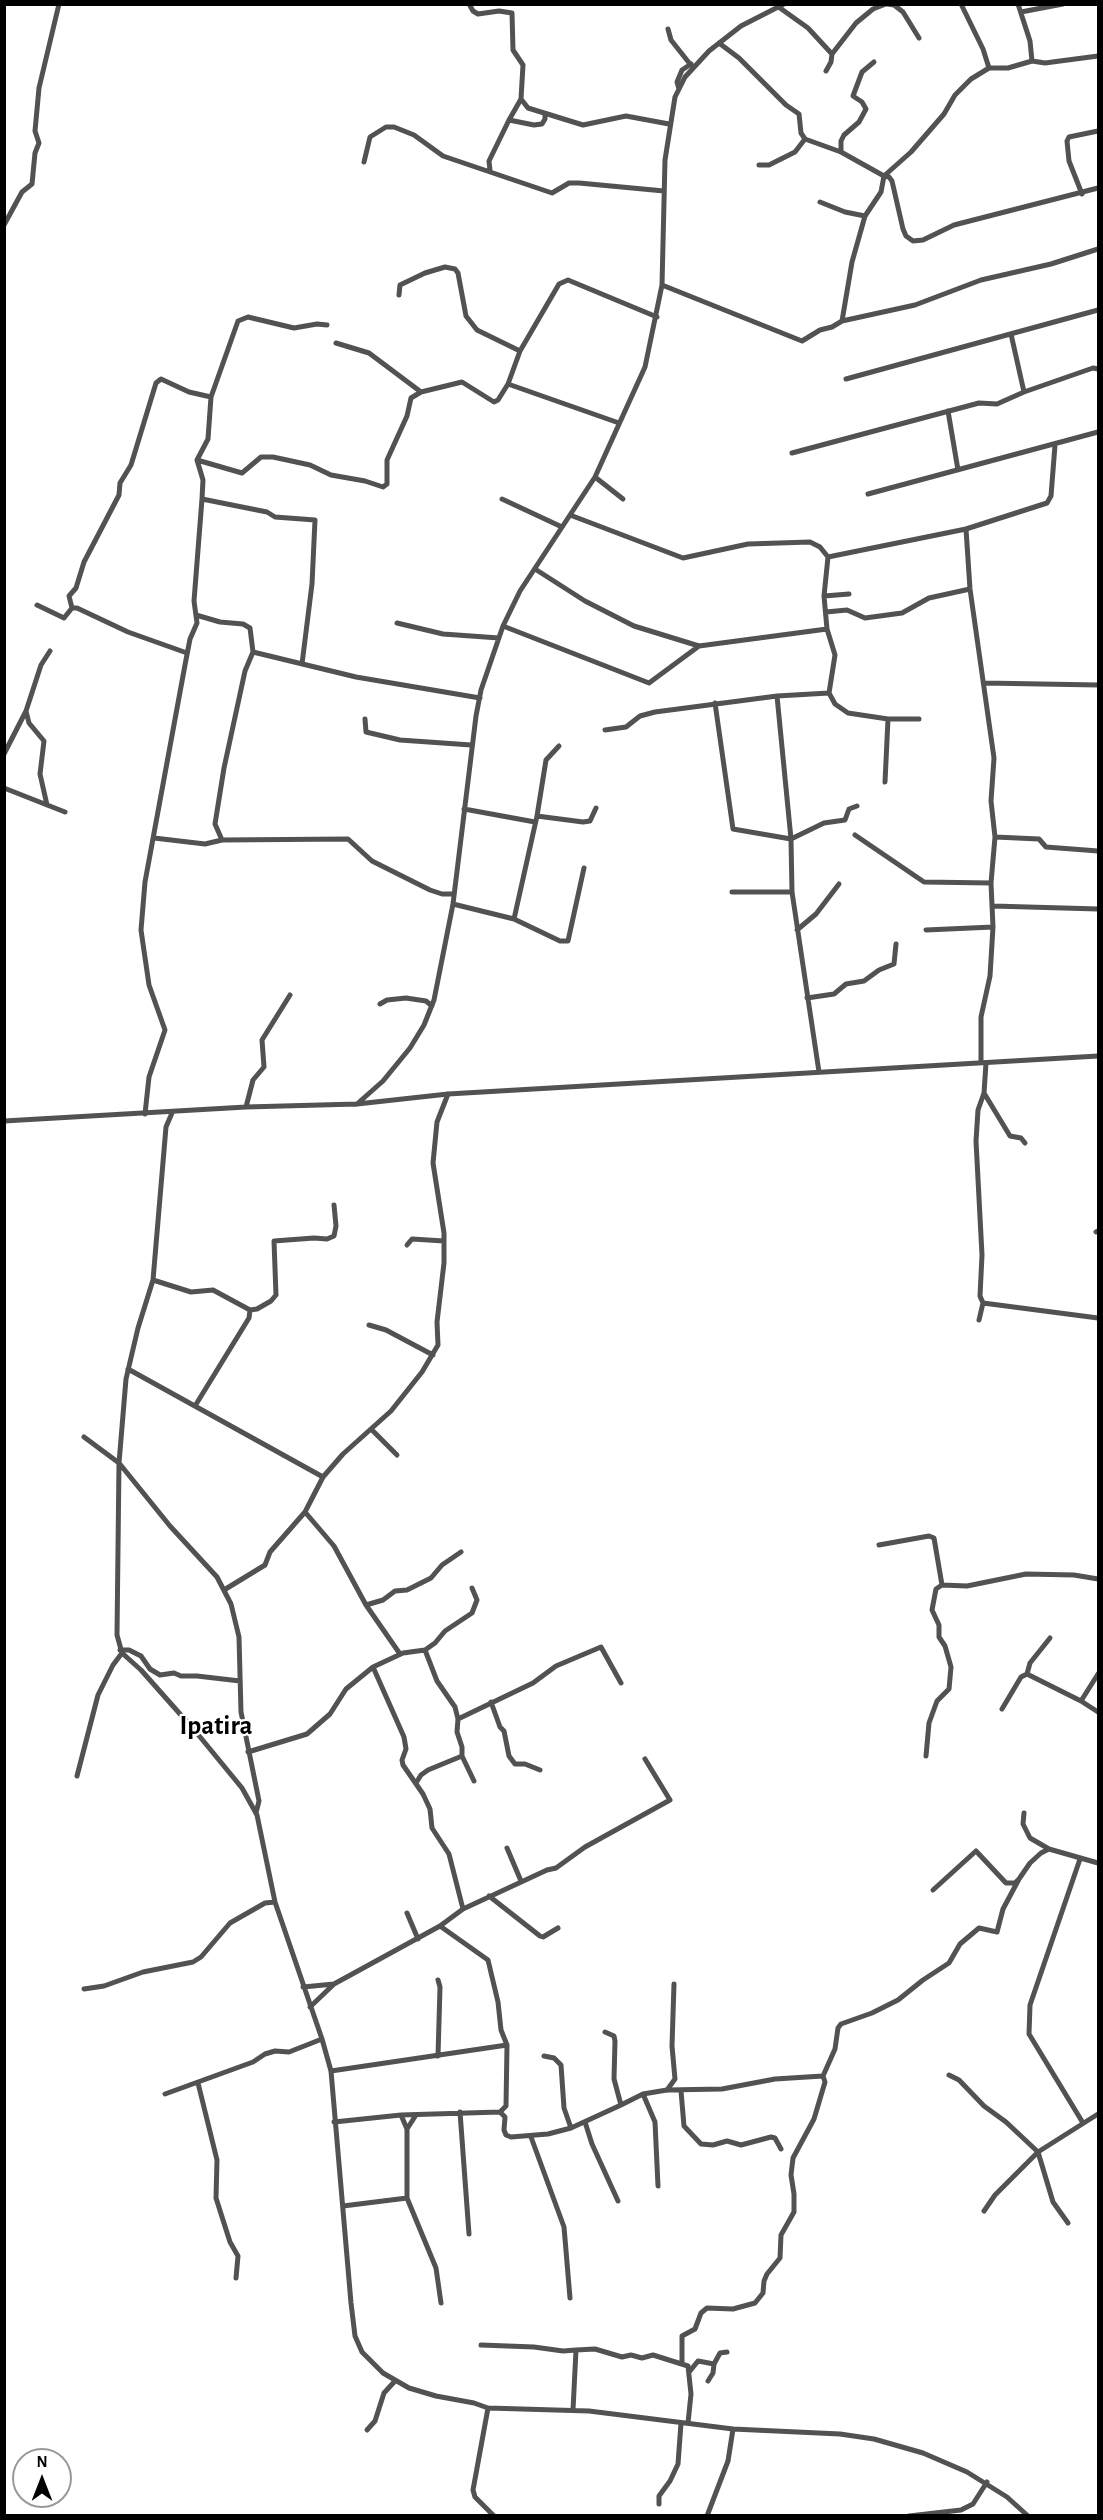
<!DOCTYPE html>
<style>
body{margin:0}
#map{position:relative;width:1103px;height:2520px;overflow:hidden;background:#fff;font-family:"Alegreya Sans",sans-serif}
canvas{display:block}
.frame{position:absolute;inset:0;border:6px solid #000;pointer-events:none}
.north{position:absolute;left:12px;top:2448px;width:60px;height:60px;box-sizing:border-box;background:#fff;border:2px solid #999;border-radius:50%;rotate:0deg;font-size:16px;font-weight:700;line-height:24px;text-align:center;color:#000}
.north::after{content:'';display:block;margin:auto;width:21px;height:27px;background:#000;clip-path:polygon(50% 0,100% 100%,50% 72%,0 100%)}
</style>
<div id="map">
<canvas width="1103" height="2520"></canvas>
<div class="frame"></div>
<div class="north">N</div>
</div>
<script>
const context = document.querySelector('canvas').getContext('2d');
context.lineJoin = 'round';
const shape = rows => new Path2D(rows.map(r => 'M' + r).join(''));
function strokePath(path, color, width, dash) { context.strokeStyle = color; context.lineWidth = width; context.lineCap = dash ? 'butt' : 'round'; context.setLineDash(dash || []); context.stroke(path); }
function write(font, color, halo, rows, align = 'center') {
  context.font = font + ' "Alegreya Sans",sans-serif'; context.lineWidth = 4.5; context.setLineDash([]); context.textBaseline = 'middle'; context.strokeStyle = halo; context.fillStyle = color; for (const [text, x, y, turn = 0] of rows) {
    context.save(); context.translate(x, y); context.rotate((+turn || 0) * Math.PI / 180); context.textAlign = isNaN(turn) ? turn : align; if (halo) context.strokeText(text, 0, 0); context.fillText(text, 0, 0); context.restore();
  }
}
strokePath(shape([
 [469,4,473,11,478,14,499,11,512,13,513,50,523,65,521,99,528,108,583,125,626,116,669,124],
 [887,4,894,5,903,12,919,38],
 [961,4,983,49,989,68],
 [1018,4,1030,41,1032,61,1008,68,989,68,971,79,955,95,944,114,911,152,884,176,889,177,892,181,903,229,906,236,913,241,923,240,954,225,1098,188],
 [780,8,808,28,832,54,831,62,826,71],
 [1021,12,1063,4],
 [668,29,671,40,690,64],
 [719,43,739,58,786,105,799,114,801,133,805,139,841,152,884,176,881,192,865,216,852,262,842,321],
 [832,54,856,23,873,9,886,4],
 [1032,61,1045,63,1098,56],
 [679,89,677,82,682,70,691,64],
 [509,120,521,99],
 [841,152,841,141,844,135,859,122,866,109,862,102,853,96,862,72,874,62],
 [364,162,370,137,386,127,394,127,414,135,443,156,552,193,569,183,579,183,664,191],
 [759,165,769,165,795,152,805,139],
 [490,170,489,161,509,120,534,125,542,124,545,119,545,114],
 [1082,194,1069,161,1067,141,1069,137,1098,131],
 [820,202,845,212,865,216],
 [4,225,22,192,32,184,35,153,39,143,35,131,39,88,59,4],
 [662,285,802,341,820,330,832,327,842,321,915,305,981,280,1051,264,1098,249],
 [1011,334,1024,392],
 [336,343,369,353,421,392],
 [520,351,559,284,568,280,657,317],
 [846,379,1098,310],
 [508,384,619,423],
 [948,411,958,470],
 [792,453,979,403,997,404,1024,392,1093,368,1098,369],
 [197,460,242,473,261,457,273,457,310,465,331,475,365,481,383,487,387,484,387,460,407,416,411,398,421,392,462,382,494,402,498,400,508,384,520,351,477,330,466,316,458,273,455,269,445,267,425,273,400,285,399,295],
 [595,477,623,499],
 [868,494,1098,432],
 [202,499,203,480,197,460,208,439,211,397,238,321,248,317,294,328,317,324,327,325],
 [502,499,562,527],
 [570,515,683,558,748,544,810,542,820,547,828,557,824,596],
 [966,529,970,589,994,758,991,801,995,837,991,883,993,927,990,976,981,1017,981,1063],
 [828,557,966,529,1047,503,1051,496,1055,445],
 [535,569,585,601,634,626,699,646,827,629,835,655,829,693,777,696,791,839,792,892,819,1072],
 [37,605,64,618,72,608,77,608,128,632,187,653],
 [72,608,69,596,76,588,84,562,119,495,120,483,131,465,156,383,161,379,189,392,211,397],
 [826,612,847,610,865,618,902,613,929,598,970,589],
 [196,615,220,622,243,624,250,628,253,652,356,677,480,698],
 [397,623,443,634,499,638],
 [503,626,649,683,699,646],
 [827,629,824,596,849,594],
 [984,683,1098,685],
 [829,693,835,704,848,713,888,719,885,782],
 [715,703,733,829,791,839,824,823,845,820,849,809,857,806],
 [365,719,366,732,400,740,471,745],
 [888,719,919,719],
 [605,730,626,727,640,716,655,712,777,696],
 [4,754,26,711],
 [4,788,65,812],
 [47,805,40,774,44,741,29,723,26,711,41,665,50,651],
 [464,809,535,822],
 [537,816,546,760,559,746],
 [855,835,924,882,991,883],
 [995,837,1039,839,1046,847,1098,851],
 [154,838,205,844,222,840,348,839,372,861,430,890,442,894,454,894],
 [222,840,215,824,224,768,245,671,253,652],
 [732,892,792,892],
 [453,904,514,919,560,941,568,941,584,868],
 [993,906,1098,909],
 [514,919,537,816,583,822,590,821,596,808],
 [797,930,816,914,839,884],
 [926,930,993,927],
 [807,998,834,994,846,984,864,981,879,970,894,964,896,944],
 [380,1004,387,1000,406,998,426,1001,432,1006],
 [984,1093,1010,1136,1021,1138,1025,1143],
 [357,1104,383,1081,410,1048,424,1025,434,1000,453,904,476,716,481,690,503,626,520,591,595,477,645,367,662,285,665,160,675,97,685,77,709,51,741,26,784,4],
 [246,1107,253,1080,264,1067,262,1040,290,995],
 [172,1113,166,1127,153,1280,138,1328,126,1379,119,1463,117,1635,122,1653,141,1670,196,1732,242,1788,257,1815,275,1902,322,2039,331,2071,351,2303,355,2336,362,2352,383,2373,409,2388,436,2396,474,2403,488,2408,589,2411,733,2429,840,2434,874,2439,923,2453,967,2472,1007,2497,1028,2516],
 [145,1114,149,1077,165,1030,149,985,141,930,145,882,185,665,190,639,197,623,194,601,202,499,267,512,275,517,315,520,312,584,302,664],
 [4,1121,246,1107,357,1104,448,1094,1098,1056],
 [1096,1232,1098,1231],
 [407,1245,412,1239,444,1241],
 [153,1280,191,1292,213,1290,250,1310],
 [983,1303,980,1296,982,1255,976,1141,978,1110,984,1093,986,1063],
 [979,1320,983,1303,1098,1318],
 [369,1325,386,1330,433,1355],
 [128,1369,323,1477],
 [195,1406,249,1318,250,1310,257,1309,271,1301,276,1295,274,1241,314,1238,327,1239,334,1236,336,1226,334,1205],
 [371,1429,397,1455],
 [84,1437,119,1463,170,1526,217,1577,231,1604,239,1637,241,1712,259,1801,256,1813],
 [305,1512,334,1546,366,1605,400,1654],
 [879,1545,929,1536,934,1538,942,1585],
 [224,1590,265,1565,270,1552,305,1512,323,1477,343,1454,391,1411,422,1372,438,1345,437,1322,444,1263,444,1233,433,1163,437,1122,448,1094],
 [366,1605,383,1600,395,1591,407,1590,431,1578,442,1565,461,1552],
 [120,1650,129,1650,141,1656,150,1669,160,1675,174,1673,181,1676,197,1676,240,1681],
 [425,1650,437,1681,455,1707,458,1719,457,1732,462,1747,462,1756,474,1781],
 [373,1667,404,1737,406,1749,402,1760,403,1765,423,1794,430,1809,432,1828,449,1854,463,1909],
 [1027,1674,1030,1663,1050,1638],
 [1081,1701,1098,1674],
 [491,1702,500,1727,504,1731,509,1756,515,1764,525,1764,540,1770],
 [1002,1709,1021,1677,1027,1674,1081,1701,1098,1712],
 [458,1719,533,1683,556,1666,601,1647,621,1683],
 [248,1752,307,1734,330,1714,346,1689,373,1667,403,1653,425,1650,435,1643,445,1631,472,1613,477,1600,472,1588],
 [926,1756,929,1723,937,1701,949,1689,951,1667,945,1646,939,1637,939,1625,932,1610,936,1589,942,1585,967,1586,1026,1574,1074,1575,1098,1579],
 [77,1776,98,1695,113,1665,122,1653],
 [416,1783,421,1775,428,1770,462,1756],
 [1024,1813,1023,1824,1030,1838,1049,1849],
 [507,1848,521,1881],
 [1080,1859,1030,2005,1029,2034,1083,2123],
 [933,1890,976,1851,1006,1883,1015,1883,1018,1880],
 [489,1896,540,1936,543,1937,558,1928],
 [407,1913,418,1939],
 [440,1926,488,1960,498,2002,501,2030,507,2045],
 [438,1980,440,1987,438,2056],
 [303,1987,334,1984,440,1926,463,1909,547,1870,556,1868,585,1847,670,1800,645,1759],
 [84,1989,104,1986,143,1972,193,1962,201,1957,230,1923,265,1903,275,1902],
 [310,2007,333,1985],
 [544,2056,554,2058,561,2065,564,2108,571,2128],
 [331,2071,507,2045,506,2106,500,2112],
 [949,2075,959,2080,984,2106,1006,2122,1038,2152,1098,2114],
 [198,2083,217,2160,216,2198,230,2242,238,2256,236,2278],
 [667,2090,675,2079,672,2046,674,1984],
 [681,2091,684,2126,701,2144,713,2145,727,2141,741,2145,771,2137,775,2138,781,2149],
 [165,2094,253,2062,265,2054,275,2051,289,2052,322,2039],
 [643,2094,655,2122,658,2186],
 [621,2105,643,2094,667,2090,722,2089,775,2079,823,2076,835,2049,838,2028,841,2024,872,2013,898,2000,923,1980,949,1963,960,1944,979,1928,997,1932,1003,1909,1019,1879,1030,1863,1041,1853,1049,1849,1098,1863],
 [460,2112,469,2234],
 [401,2115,407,2129,407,2198,436,2268,441,2303],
 [334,2122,401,2115,500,2112,505,2117,504,2130,506,2135,511,2137,548,2134,571,2128,621,2105,614,2079,615,2041,614,2036,605,2032],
 [585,2122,592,2144,618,2201],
 [407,2129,416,2115],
 [531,2137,564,2227,570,2298],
 [343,2206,407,2198],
 [984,2211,995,2195,1038,2152,1053,2202,1068,2223],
 [481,2345,534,2347,563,2351,576,2350,573,2410],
 [576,2350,595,2349,622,2357,631,2355,642,2358,653,2355,688,2366,691,2394,688,2423],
 [682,2362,682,2336,695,2329,701,2313,707,2308,733,2309,755,2303,763,2293,764,2281,767,2274,780,2258,781,2235,794,2212,794,2194,791,2175,793,2158,814,2119,825,2082,823,2076],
 [714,2364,720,2353,727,2352],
 [690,2371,698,2361,714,2364,713,2373,708,2381],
 [488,2408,473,2490,475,2497,494,2516],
 [367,2430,375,2421,384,2393,395,2381],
 [659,2504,659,2496,670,2481,678,2464,681,2423],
 [707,2516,728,2461,733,2429],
 [909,2516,961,2510,973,2504,987,2482]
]), '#525252', 5);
write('bold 27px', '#000', '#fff', [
 ["Ipatira",216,1726]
]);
</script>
